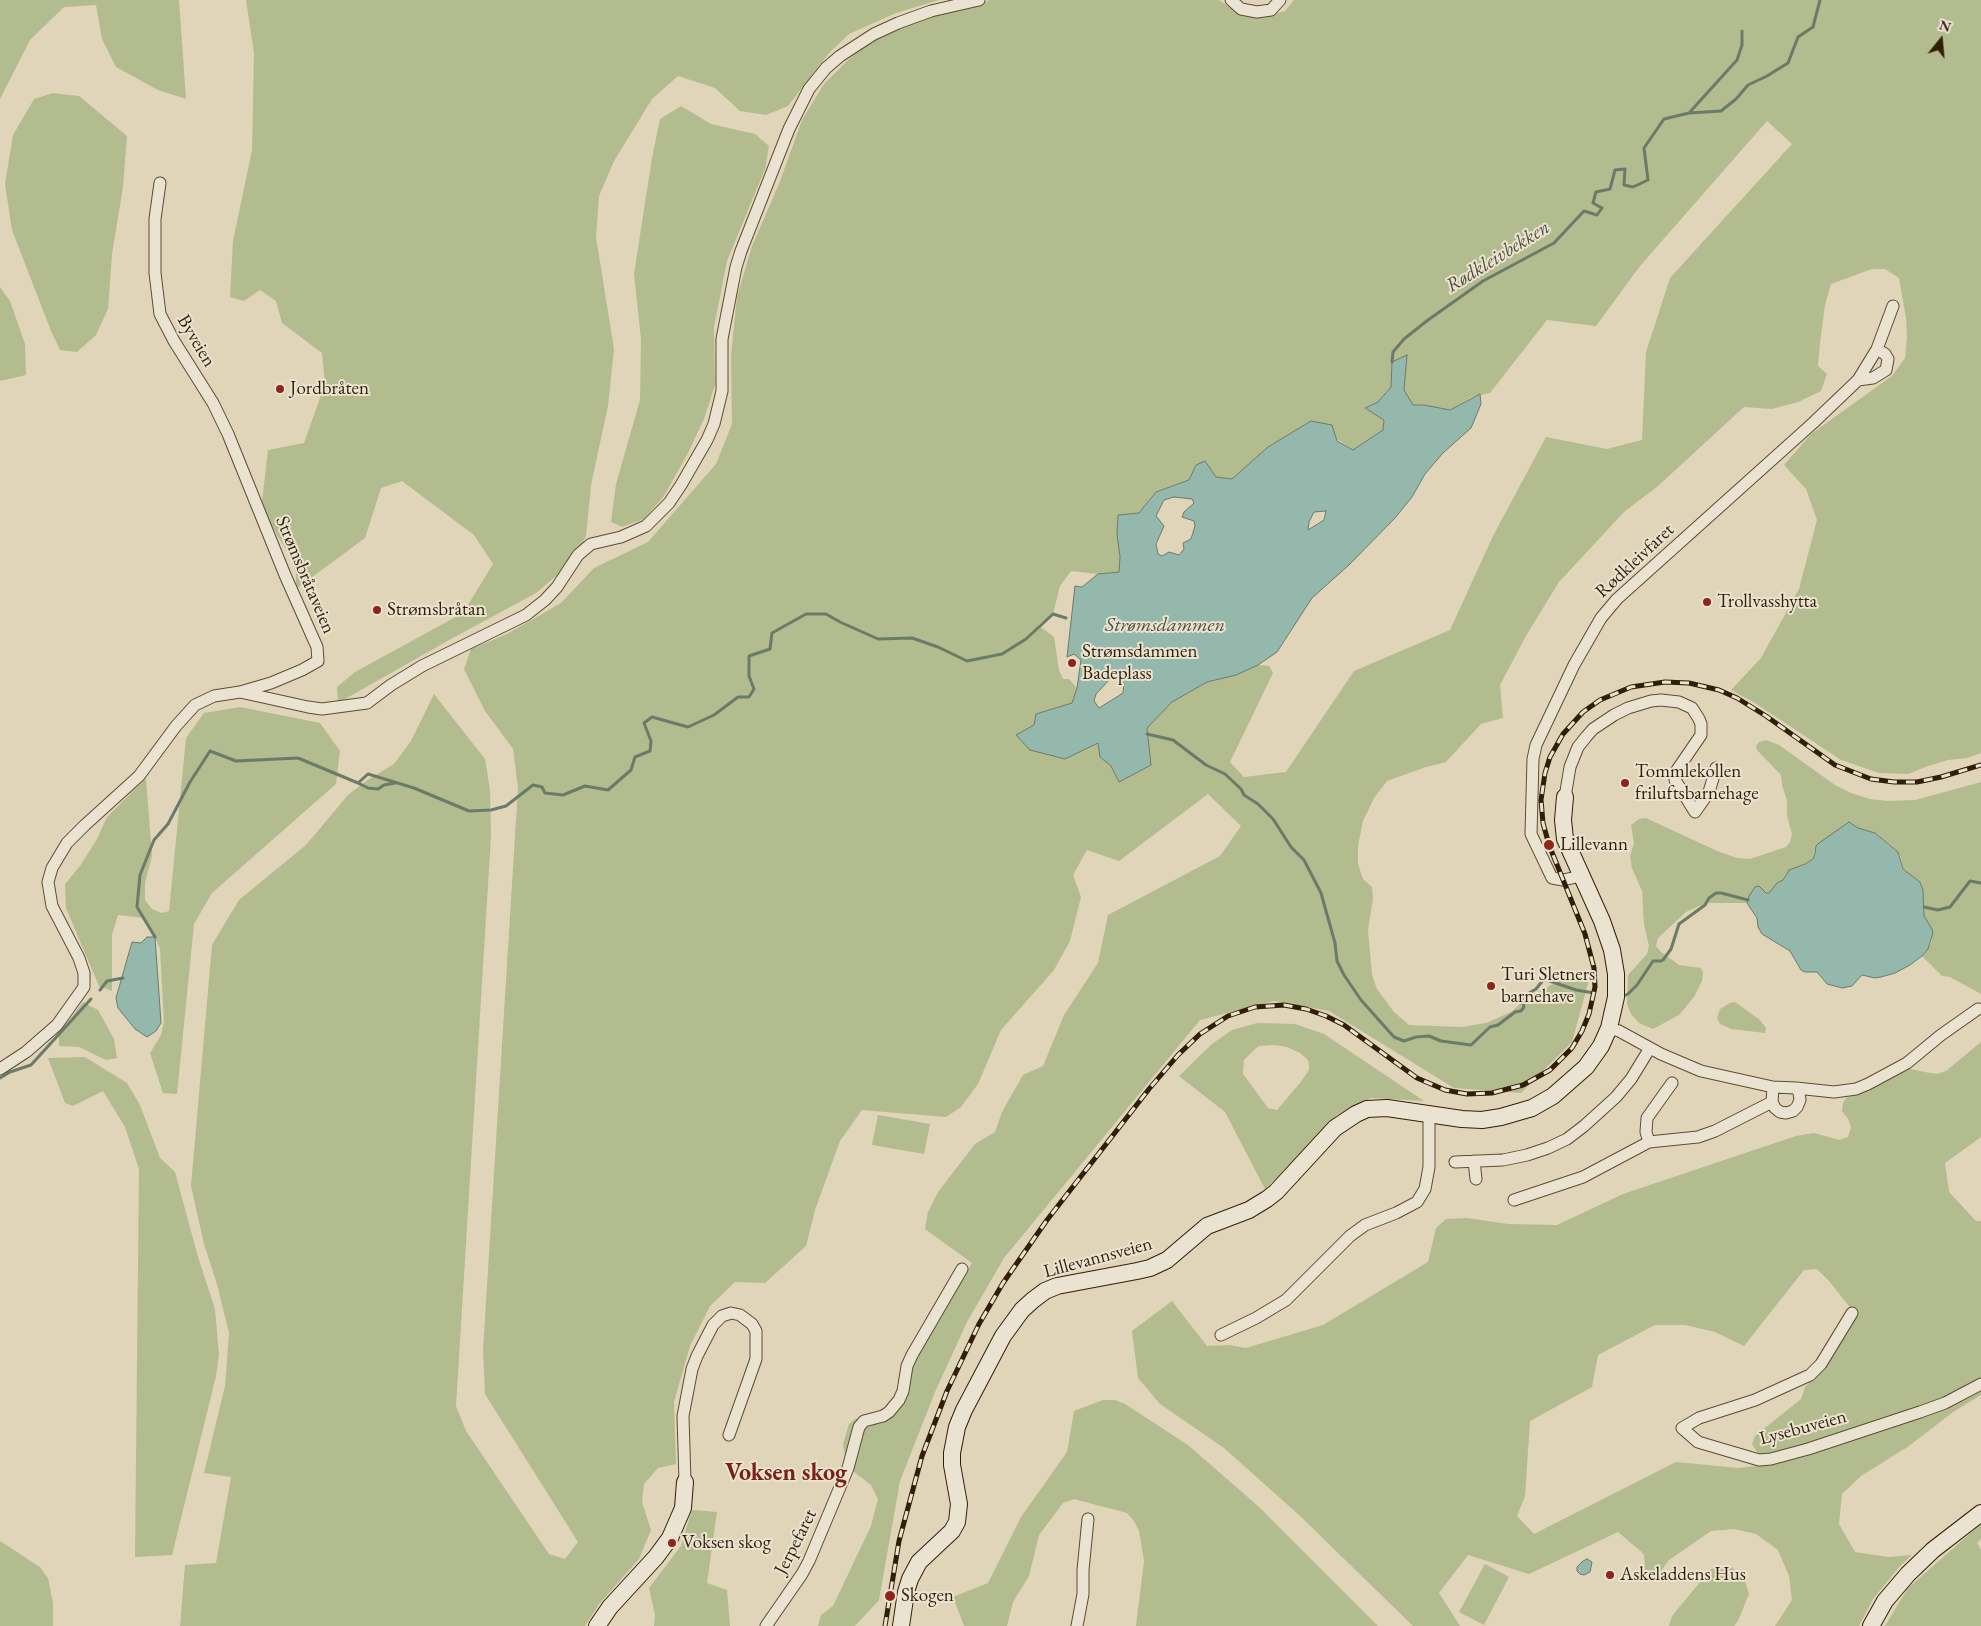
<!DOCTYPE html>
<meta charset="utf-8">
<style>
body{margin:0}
#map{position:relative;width:1981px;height:1626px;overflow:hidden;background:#e0d4b9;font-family:"EB Garamond",serif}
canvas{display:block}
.north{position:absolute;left:1916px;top:15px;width:50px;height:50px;-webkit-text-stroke:4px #ebe3d2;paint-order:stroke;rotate:17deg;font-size:14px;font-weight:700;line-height:20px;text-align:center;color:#311f05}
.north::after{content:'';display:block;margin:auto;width:18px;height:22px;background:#311f05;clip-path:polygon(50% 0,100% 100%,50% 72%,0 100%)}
</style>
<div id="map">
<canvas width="1981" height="1626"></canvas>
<div class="north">N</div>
</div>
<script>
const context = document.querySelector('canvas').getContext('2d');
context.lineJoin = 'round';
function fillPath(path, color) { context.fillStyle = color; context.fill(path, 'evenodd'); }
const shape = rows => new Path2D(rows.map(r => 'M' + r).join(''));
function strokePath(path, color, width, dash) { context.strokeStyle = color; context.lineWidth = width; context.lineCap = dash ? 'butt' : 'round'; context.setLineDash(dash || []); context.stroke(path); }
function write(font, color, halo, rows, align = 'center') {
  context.font = font + ' "EB Garamond",serif'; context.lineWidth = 4; context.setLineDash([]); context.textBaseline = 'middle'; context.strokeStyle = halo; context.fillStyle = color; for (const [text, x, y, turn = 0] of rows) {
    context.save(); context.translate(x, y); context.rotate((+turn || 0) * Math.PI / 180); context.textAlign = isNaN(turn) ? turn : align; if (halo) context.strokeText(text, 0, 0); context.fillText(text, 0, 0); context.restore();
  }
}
fillPath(shape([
 [0,0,179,0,186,99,158,90,116,67,102,39,96,5,64,7,30,40,0,99],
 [246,0,939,0,896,13,849,34,829,53,788,106,766,115,740,111,715,88,678,76,652,99,614,161,599,196,596,237,614,349,608,406,591,485,586,536,575,560,536,593,451,639,338,703,337,687,355,672,463,613,493,564,474,535,402,481,381,488,365,538,296,589,296,573,291,558,270,523,262,502,268,450,304,443,325,384,322,353,282,323,276,301,260,290,244,301,230,297,233,241,252,150,254,53],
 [989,0,1219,0,1241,15,1264,17,1285,11,1294,0,1981,0,1981,753,1967,758,1948,760,1928,766,1908,774,1879,773,1841,760,1755,703,1731,690,1761,658,1799,589,1817,520,1806,489,1784,465,1811,434,1892,376,1905,358,1907,338,1906,318,1899,278,1885,269,1872,269,1831,284,1825,305,1820,343,1818,366,1827,374,1821,391,1798,402,1772,409,1744,407,1658,486,1624,512,1559,582,1527,634,1500,685,1503,718,1481,724,1446,762,1426,767,1387,781,1374,798,1363,821,1358,845,1358,864,1363,879,1372,887,1373,899,1368,930,1372,975,1377,989,1394,1012,1409,1025,1461,1027,1486,1023,1511,1012,1528,997,1557,982,1578,975,1589,980,1572,1042,1521,1093,1454,1088,1329,1011,1274,1001,1200,1020,1004,1258,967,1322,935,1392,900,1481,879,1600,855,1626,818,1626,821,1615,833,1606,871,1526,878,1499,871,1485,853,1471,846,1461,843,1444,849,1424,855,1419,890,1414,913,1358,972,1263,925,1229,928,1212,938,1192,975,1144,995,1132,1002,1112,1023,1075,1043,1066,1064,1015,1098,963,1108,915,1220,856,1241,826,1208,794,1119,861,1087,850,1073,875,1081,897,1070,941,1054,970,1001,1030,978,1084,961,1107,946,1117,862,1110,840,1141,815,1210,806,1246,765,1283,735,1282,710,1306,690,1346,674,1402,676,1464,658,1468,644,1484,642,1502,651,1530,639,1559,599,1604,585,1626,180,1626,185,1565,216,1563,231,1477,204,1473,225,1386,229,1333,217,1284,204,1244,191,1186,212,945,239,900,306,845,348,795,366,781,394,764,411,741,434,694,485,759,490,790,491,836,456,1406,466,1431,549,1554,565,1559,578,1542,485,1394,483,1350,518,788,513,749,485,711,464,669,471,649,507,634,561,603,594,568,648,542,716,464,732,424,731,356,737,297,752,246,779,184,802,120,824,84,856,52,902,24,985,2],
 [1767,121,1792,144,1670,278,1646,352,1642,440,1607,449,1546,437,1493,536,1450,630,1354,671,1286,772,1244,777,1230,762,1273,673,1269,666,1258,665,1236,675,1207,682,1172,702,1147,728,1151,765,1120,781,1111,766,1100,757,1098,743,1016,735,1034,725,1036,714,1072,703,1077,688,1069,679,1063,679,1059,670,1054,637,1038,625,1053,614,1060,586,1071,571,1098,574,1119,572,1120,557,1117,534,1118,515,1139,513,1156,492,1189,480,1196,465,1204,462,1216,477,1232,479,1268,447,1311,421,1353,450,1383,430,1384,420,1366,409,1378,402,1391,387,1392,362,1407,355,1404,390,1413,406,1424,405,1450,410,1472,397,1490,393,1547,320,1596,326,1640,266],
 [53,93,79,96,127,136,123,187,112,254,108,309,96,335,77,352,60,350,51,331,12,230,5,184,13,135,34,99],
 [681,106,711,124,755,134,769,146,765,169,727,261,714,327,715,385,704,419,687,455,664,496,644,519,622,527,611,522,616,484,640,400,641,339,634,274,652,158,660,119],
 [0,287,10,301,25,344,26,375,0,381],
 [240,707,320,723,340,751,336,784,212,893,194,924,177,1094,163,1093,150,1053,161,1035,164,1022,160,949,155,937,145,918,118,915,112,935,112,991,99,986,66,908,65,884,80,866,97,839,107,817,146,778,152,856,145,883,145,900,152,909,162,913,169,911,186,738,204,713],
 [1766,740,1779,745,1835,785,1851,793,1870,799,1887,801,1915,800,1981,782,1981,994,1950,977,1942,976,1922,956,1932,941,1924,916,1923,890,1920,882,1903,869,1901,858,1898,852,1893,847,1875,833,1858,828,1849,822,1815,850,1813,859,1786,874,1783,880,1777,883,1769,893,1766,893,1759,886,1755,887,1749,896,1747,903,1706,903,1686,912,1658,938,1656,946,1661,952,1679,965,1701,968,1703,972,1702,981,1694,997,1679,1015,1653,1029,1639,1023,1631,1014,1627,1004,1628,975,1647,954,1649,946,1644,924,1642,891,1632,868,1630,856,1634,843,1631,825,1639,819,1646,818,1717,851,1737,858,1750,859,1786,847,1790,842,1792,834,1787,816,1787,801,1782,785,1781,775,1757,750,1756,746,1759,742],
 [83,1002,98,1010,114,1039,117,1058,106,1060,79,1047,59,1046,59,1034],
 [1735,1002,1760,1020,1766,1028,1765,1033,1731,1029,1720,1024,1717,1018,1720,1009,1730,1003],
 [1257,1023,1295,1024,1324,1034,1424,1101,1371,1098,1337,1115,1301,1154,1265,1189,1225,1112,1179,1076,1212,1044,1232,1030],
 [1275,1045,1287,1047,1300,1053,1308,1060,1309,1064,1309,1070,1300,1083,1277,1110,1268,1108,1243,1074,1244,1060,1255,1049,1259,1046],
 [1981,1042,1981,1137,1945,1163,1949,1192,1976,1221,1981,1221,1981,1395,1953,1412,1909,1446,1861,1476,1842,1494,1839,1524,1855,1552,1888,1557,1912,1555,1900,1566,1873,1599,1859,1626,1775,1626,1792,1600,1789,1576,1778,1550,1756,1534,1734,1529,1711,1531,1669,1560,1656,1578,1645,1569,1644,1554,1618,1532,1529,1574,1468,1555,1439,1593,1460,1626,1413,1626,1299,1515,1224,1448,1160,1404,1138,1378,1132,1331,1172,1301,1207,1346,1229,1345,1246,1348,1323,1325,1428,1262,1436,1228,1446,1219,1467,1218,1508,1224,1557,1225,1623,1194,1796,1136,1814,1133,1839,1140,1848,1137,1851,1127,1848,1119,1842,1111,1843,1103,1846,1098,1898,1072,1910,1069,1930,1073,1937,1074,1946,1071],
 [1817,1269,1829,1281,1856,1315,1825,1367,1805,1387,1801,1399,1755,1436,1752,1444,1765,1465,1738,1468,1676,1462,1534,1534,1517,1516,1525,1496,1530,1421,1592,1387,1598,1355,1655,1325,1685,1325,1715,1332,1744,1346,1804,1270],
 [85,1057,127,1083,140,1105,160,1158,175,1172,198,1257,215,1309,219,1355,216,1376,172,1555,135,1557,139,1169,125,1127,103,1091,73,1106,65,1103,48,1058],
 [878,1115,930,1124,924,1154,872,1145],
 [1103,1400,1115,1400,1125,1404,1188,1445,1258,1506,1378,1626,1136,1626,1144,1561,1139,1531,1134,1521,1127,1513,1074,1499,1063,1503,1039,1535,1029,1576,1013,1602,1007,1626,964,1626,953,1597,988,1583,1021,1517,1067,1452,1074,1411],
 [692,1510,717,1512,707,1583,727,1590,730,1626,654,1626,655,1615,649,1588,681,1546],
 [1981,1524,1981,1539,1977,1543,1981,1550,1981,1626,1885,1626,1908,1588],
 [0,1541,40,1567,48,1578,53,1603,53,1626,0,1626],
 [1485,1564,1509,1577,1484,1625,1459,1612],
 [1729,1566,1743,1575,1749,1594,1738,1621,1734,1626,1669,1626,1672,1616,1711,1569]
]), '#b3bc8e');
const water = shape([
 [1407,355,1404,390,1413,405,1424,405,1450,410,1480,394,1481,404,1471,428,1443,453,1425,474,1412,497,1395,518,1349,565,1312,598,1277,652,1258,665,1236,675,1207,682,1172,702,1147,728,1151,765,1119,782,1111,766,1100,757,1098,743,1065,759,1030,750,1016,735,1034,725,1036,714,1072,703,1077,688,1081,660,1074,654,1067,657,1075,586,1082,587,1098,574,1119,572,1120,557,1117,534,1118,515,1139,513,1156,492,1189,480,1196,465,1205,461,1216,477,1232,479,1268,447,1311,421,1332,425,1337,441,1353,450,1383,430,1384,420,1365,408,1378,402,1391,387,1392,362,1407,355],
 [1174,497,1192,499,1194,503,1184,512,1182,517,1194,521,1195,526,1191,539,1183,543,1184,549,1179,555,1169,552,1162,556,1158,554,1156,544,1164,526,1156,516,1164,500,1174,497],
 [1326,511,1324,520,1308,530,1309,522,1314,512,1326,511],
 [1110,679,1118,679,1124,683,1123,693,1099,708,1094,701,1096,694,1110,679],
 [1849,822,1858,828,1875,833,1898,852,1903,869,1920,882,1923,890,1924,916,1932,929,1933,933,1928,949,1922,956,1910,965,1895,973,1881,977,1875,978,1862,975,1852,986,1842,988,1827,984,1817,972,1805,972,1801,970,1790,951,1762,934,1758,927,1757,918,1747,903,1749,896,1755,887,1759,886,1766,893,1769,893,1777,883,1783,880,1789,870,1805,864,1813,859,1815,854,1816,846,1819,843,1849,822],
 [147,937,155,937,161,1023,156,1031,147,1037,135,1029,118,1008,116,998,132,942,141,943,147,937],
 [1587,1559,1592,1562,1590,1572,1584,1575,1580,1574,1577,1571,1577,1567,1583,1561,1587,1559]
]);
fillPath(water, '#94b8ac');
strokePath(water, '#6c7b69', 1);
strokePath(shape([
 [1689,113,1737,60,1742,45,1742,31],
 [1392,362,1393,352,1404,339,1428,320,1483,281,1554,243,1584,211,1597,215,1602,208,1593,203,1596,192,1610,189,1615,170,1625,169,1624,185,1633,187,1648,180,1644,148,1664,119,1689,113,1721,111,1736,99,1748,85,1767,76,1788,63,1798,37,1813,27,1820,0],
 [1147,734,1173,740,1206,765,1225,774,1241,789,1244,795,1258,804,1273,819,1291,847,1304,860,1321,893,1335,943,1337,961,1344,975,1361,1000,1394,1037,1404,1041,1416,1037,1429,1036,1441,1041,1471,1045,1490,1027,1498,1025,1515,1012,1521,1011,1524,1007,1522,999,1524,996,1536,989,1544,979,1576,990,1594,993],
 [358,783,368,788,378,789,384,785,395,783],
 [1924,907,1938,910,1950,907,1970,881,1981,883],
 [155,937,137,907,140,875,154,840,168,824,190,782,210,751,236,761,298,758,358,783,368,774,414,788,469,811,491,810,506,806,533,785,542,787,545,793,563,795,585,786,608,790,631,770,635,757,650,751,651,741,644,723,652,717,688,727,714,715,738,697,749,697,754,689,749,676,749,656,770,649,772,633,806,614,826,614,840,622,878,639,912,638,938,647,967,661,1002,654,1026,639,1053,614,1066,618],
 [100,990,107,981,123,978],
 [1626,995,1628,994,1637,985,1653,961,1661,961,1663,960,1671,949,1679,924,1705,905,1709,898,1716,893,1721,893,1748,900],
 [0,1078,10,1072,31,1065,91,999]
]), '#6c7b69', 3);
const street = shape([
 [1231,0,1241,9,1257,12,1271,10,1280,0],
 [1858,380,1873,378,1886,370,1888,359,1885,354,1877,349],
 [240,692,308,707,322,709,367,703,391,685,422,666,526,615,545,600,557,587,578,555,591,544,621,537,646,526,669,503,681,485,707,440,714,424,722,391,722,339,736,267,741,251,789,129,809,89,826,68,840,56,874,34,898,23,931,11,979,0],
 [1565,797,1570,767,1578,747,1586,737,1593,729,1614,715,1628,708,1651,701,1661,700,1679,702,1692,708,1699,719,1701,724,1701,735,1677,770,1675,780,1695,812,1709,792,1716,768],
 [1581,876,1563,880,1552,878,1531,834,1533,759,1536,745,1574,665,1601,618,1617,599,1813,423,1858,380,1877,349,1893,306],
 [1609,1028,1619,1031,1661,1054,1701,1071,1773,1087,1796,1088,1799,1093,1800,1100,1797,1107,1793,1111,1786,1113,1780,1112,1775,1108,1772,1102,1773,1087],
 [0,1069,26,1052,57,1025,84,987,84,973,79,958,52,906,48,882,52,868,67,843,85,825,139,776,176,726,195,705,214,696,240,692,271,683,302,670,318,661,317,647,285,575,228,434,213,403,174,341,160,314,155,273,155,219,160,183],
 [1796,1088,1834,1092,1856,1089,1868,1084,1907,1063,1941,1035,1978,1009],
 [1649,1142,1646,1132,1647,1118,1672,1083],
 [1474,1161,1476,1179],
 [1455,1162,1503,1160,1527,1155,1548,1148,1567,1139,1584,1126,1616,1097,1631,1079,1650,1048],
 [1514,1200,1583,1177,1649,1142,1698,1137,1715,1131,1772,1102],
 [1852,1313,1821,1364,1810,1375,1755,1400,1699,1418,1682,1428,1698,1442,1759,1460,1771,1459,1808,1449,1920,1412,1945,1403,1981,1384],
 [1221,1335,1256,1318,1286,1300,1350,1236,1365,1225,1396,1213,1417,1202,1425,1189,1429,1167,1429,1113],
 [685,1482,683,1416,692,1369,697,1356,713,1325,722,1316,731,1313,740,1315,752,1324,756,1331,756,1359,729,1435],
 [766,1626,802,1574,809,1561,848,1468,859,1427,864,1421,883,1416,889,1412,899,1400,903,1391,907,1366,912,1355,962,1269],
 [1077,1626,1083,1594,1083,1570,1088,1519]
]);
const secondary = shape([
 [597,1626,610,1607,656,1557,670,1538,683,1508,685,1482],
 [901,1626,906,1592,910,1579,919,1562,952,1531,957,1522,959,1504,952,1465,952,1453,957,1427,964,1410,1003,1336,1022,1310,1033,1300,1045,1291,1057,1286,1137,1271,1150,1268,1167,1260,1207,1226,1249,1210,1267,1199,1276,1192,1335,1128,1356,1114,1367,1109,1387,1108,1462,1119,1482,1120,1501,1117,1532,1108,1553,1096,1586,1067,1601,1046,1609,1028,1616,997,1616,974,1612,950,1602,921,1565,839,1563,820,1565,797],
 [1871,1626,1885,1601,1908,1574,1933,1550,1981,1513]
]);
strokePath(street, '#5d4c32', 13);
strokePath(secondary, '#311f05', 18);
strokePath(street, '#ebe3d2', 11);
strokePath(secondary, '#ebe3d2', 16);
const rail = shape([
 [885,1626,899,1541,922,1456,947,1391,979,1324,1003,1283,1047,1220,1149,1089,1178,1055,1200,1034,1228,1016,1255,1007,1284,1005,1306,1009,1326,1016,1344,1025,1417,1078,1445,1090,1467,1094,1492,1093,1523,1085,1550,1070,1572,1048,1582,1031,1589,1014,1595,987,1594,968,1585,934,1549,845,1543,823,1541,800,1545,773,1550,757,1563,734,1583,712,1600,700,1631,687,1665,682,1689,683,1719,690,1737,698,1766,716,1835,765,1871,779,1894,782,1917,782,1941,777,1981,765]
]);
strokePath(rail, '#311f05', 5);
strokePath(rail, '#ebe3d2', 3, [9]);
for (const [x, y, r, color] of [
 [280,389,5,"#8f2418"],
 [1707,602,5,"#8f2418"],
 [377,610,5,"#8f2418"],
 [1072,663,5,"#8f2418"],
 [1625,783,5,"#8f2418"],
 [1549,845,6,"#8f2418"],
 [1491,986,5,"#8f2418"],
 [672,1543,5,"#8f2418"],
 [1610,1575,5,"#8f2418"],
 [890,1596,6,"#8f2418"]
]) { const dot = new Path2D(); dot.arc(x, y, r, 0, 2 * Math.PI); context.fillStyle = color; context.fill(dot); strokePath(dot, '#ebe3d2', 2); }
write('19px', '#311f05', '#ebe3d2', [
 ["Byveien",196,341,59],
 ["Rødkleivfaret",1635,561,-43],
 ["Strømsbråtaveien",305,575,67],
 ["Lillevannsveien",1098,1258,-15],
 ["Lysebuveien",1803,1428,-15],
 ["Jerpefaret",796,1542,-63]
]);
write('19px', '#311f05', '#ebe3d2', [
 ["Jordbråten",290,389],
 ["Trollvasshytta",1717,602],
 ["Strømsbråtan",387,610],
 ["Strømsdammen",1082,652],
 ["Badeplass",1082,674],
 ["Tommlekollen",1635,772],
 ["friluftsbarnehage",1635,794],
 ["Lillevann",1560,845],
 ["Turi Sletners",1501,975],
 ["barnehave",1501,997],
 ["Voksen skog",682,1543],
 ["Askeladdens Hus",1620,1575],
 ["Skogen",901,1596]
], 'left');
write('italic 20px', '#4f4d37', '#ebe3d2', [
 ["Rødkleivbekken",1498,257,-32],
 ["Strømsdammen",1165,626]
]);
write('bold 24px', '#7a1f14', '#ebe3d2', [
 ["Voksen skog",786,1473]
]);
</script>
